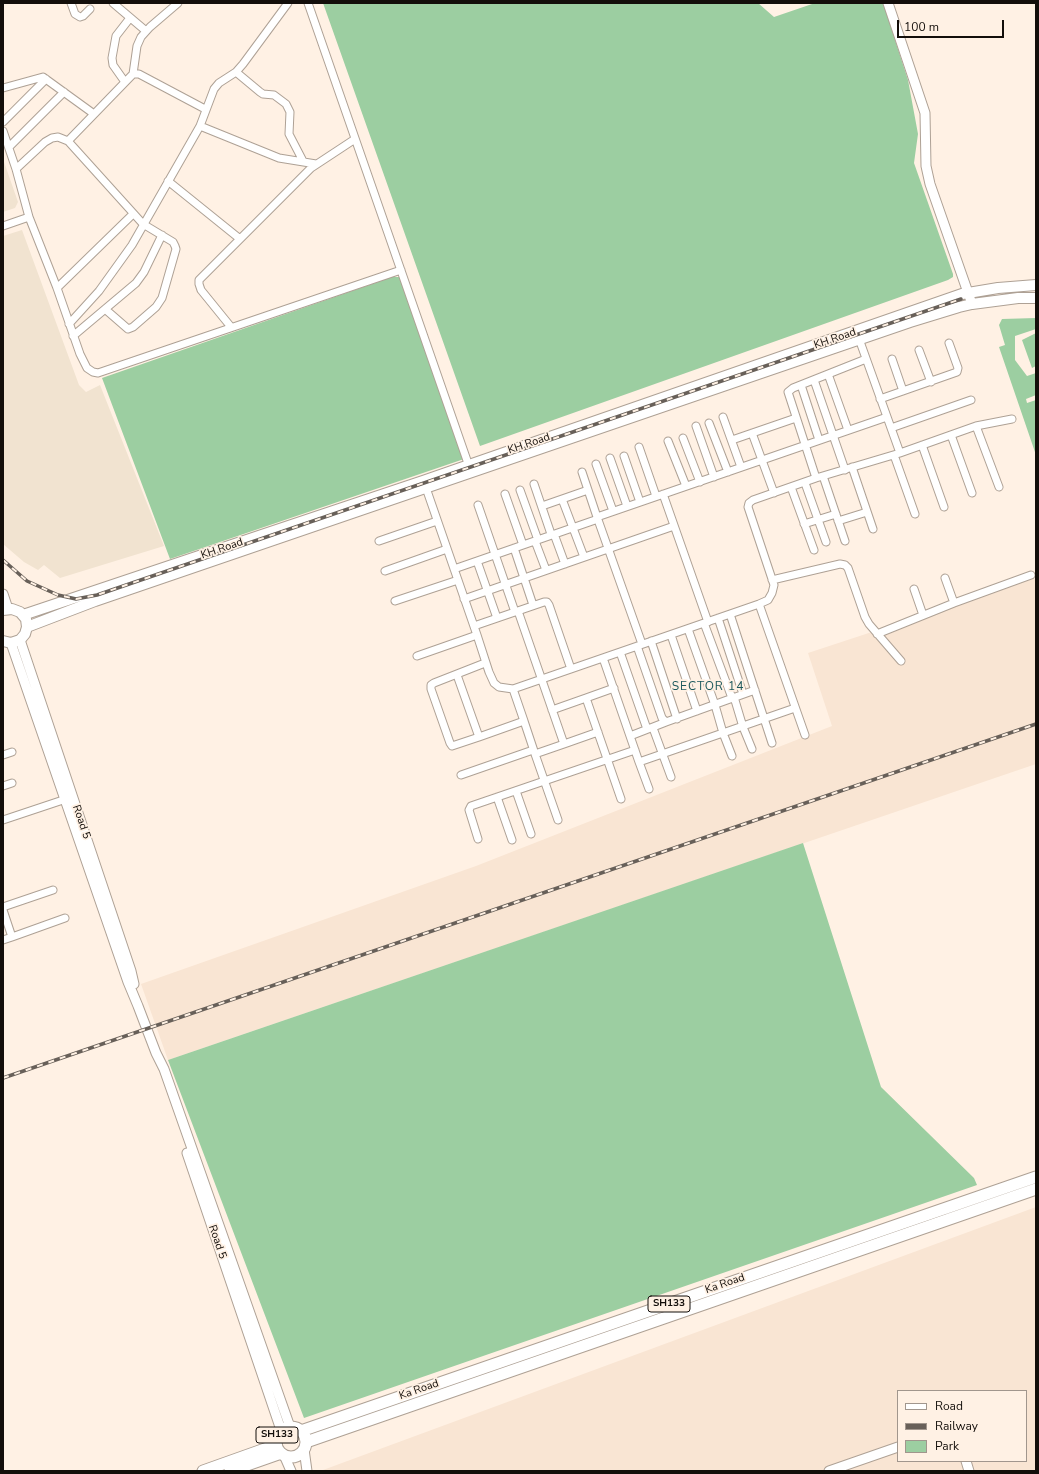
<!DOCTYPE html>
<style>
body{margin:0}
#map{position:relative;width:1039px;height:1474px;overflow:hidden;background:#fff1e4;font-family:"Nunito Sans",sans-serif}
canvas{display:block}
.frame{position:absolute;inset:0;border:4px solid #130e0a;pointer-events:none}
.legend{position:absolute;left:897px;top:1390px;width:130px;height:72px;box-sizing:border-box;background:#fff1e4;border:1px solid #a1968d;margin:0;padding:5px 7px;list-style:none;font-size:12px;color:#130e0a}
.legend li{display:flex;align-items:center;gap:8px;height:20px}
.legend b{width:20px;border:1px solid #a1968d}
.scale{position:absolute;left:897px;top:20px;width:107px;height:18px;box-sizing:border-box;border:2px solid #130e0a;border-top:0;padding-left:5px;font-size:12px;line-height:14px;white-space:nowrap;color:#130e0a;-webkit-text-stroke:3px #fff1e4;paint-order:stroke}
</style>
<div id="map">
<canvas width="1039" height="1474"></canvas>
<div class="frame"></div>
<ul class="legend">
<li><b style="height:5px;background:#fff"></b>Road</li>
<li><b style="height:5px;background:#686059"></b>Railway</li>
<li><b style="height:11px;background:#9ccea1"></b>Park</li>
</ul>
<div class="scale">100 m</div>
</div>
<script>
const context = document.querySelector('canvas').getContext('2d');
context.lineJoin = 'round';
function fillPath(path, color) { context.fillStyle = color; context.fill(path, 'evenodd'); }
const shape = rows => new Path2D(rows.map(r => 'M' + r).join(''));
function strokePath(path, color, width, dash) { context.strokeStyle = color; context.lineWidth = width; context.lineCap = dash ? 'butt' : 'round'; context.setLineDash(dash || []); context.stroke(path); }
function write(font, color, halo, rows, align = 'center') {
  context.font = font + ' "Nunito Sans",sans-serif'; context.lineWidth = 3.5; context.setLineDash([]); context.textBaseline = 'middle'; context.strokeStyle = halo; context.fillStyle = color; for (const [text, x, y, turn = 0] of rows) {
    context.save(); context.translate(x, y); context.rotate((+turn || 0) * Math.PI / 180); context.textAlign = isNaN(turn) ? turn : align; if (halo) context.strokeText(text, 0, 0); context.fillText(text, 0, 0); context.restore();
  }
}
fillPath(shape([
 [1036,578,1036,764,168,1060,141,984,476,866,832,726,808,653],
 [1036,1207,1036,1471,323,1471,323,1470],
 [898,1391,1026,1391,1026,1461,898,1461]
]), '#f9e5d3');
fillPath(shape([
 [3,159,18,202,15,208,3,212],
 [22,230,79,385,86,392,100,385,164,546,60,578,44,565,38,570,24,562,3,544,3,236]
]), '#f1e3d0');
fillPath(shape([
 [323,3,758,3,774,17,815,3,883,3,908,80,918,134,914,163,953,274,953,277,948,280,480,446],
 [392,277,405,277,467,458,170,559,102,378],
 [1036,318,1036,329,1015,336,1015,360,1027,376,1036,373,1036,395,1026,399,1027,403,1036,400,1036,455,999,347,1005,345,999,325,1002,319],
 [1036,333,1036,366,1032,368,1022,340],
 [803,843,881,1087,974,1178,977,1185,304,1418,168,1060]
]), '#9ccea1');
const minor = shape([
 [71,3,75,14,80,17,83,16,90,9],
 [113,3,146,31],
 [308,3,470,469],
 [236,72,260,92,263,94,274,95,286,104,290,112,289,134,303,161],
 [133,74,137,46,141,37,150,27,178,3],
 [125,82,113,65,112,58,116,36,130,18],
 [3,88,43,77,94,114],
 [3,122,46,79],
 [200,126,279,158,316,164],
 [3,131,16,169,29,217,57,288,80,354,87,368,93,372,98,373,401,270],
 [68,141,143,224,173,242,175,246,176,249,162,298,156,307,133,327,128,329,105,309],
 [9,147,64,92],
 [16,169,45,142,52,138,58,137,68,141,133,74,139,74,205,109],
 [168,181,240,239],
 [3,226,29,217],
 [57,288,133,214],
 [69,324,99,291,132,245,200,126,214,89,219,83,236,72,243,64,288,3],
 [231,327,201,290,199,284,199,280,311,168,355,139],
 [73,336,136,283,144,272,162,235],
 [919,350,931,382],
 [892,359,903,391],
 [828,374,848,430],
 [814,380,845,470],
 [801,385,819,440],
 [880,399,957,372,958,368,949,343],
 [723,417,741,467],
 [709,423,728,472],
 [696,426,714,477],
 [976,426,1012,419],
 [891,428,971,400],
 [752,433,774,493],
 [951,435,972,493],
 [683,438,700,482],
 [732,440,796,418],
 [668,441,686,486],
 [922,445,944,507],
 [639,447,656,496],
 [900,453,976,426,999,487],
 [894,455,915,514],
 [624,456,640,502],
 [610,458,627,506],
 [596,464,613,511],
 [852,467,873,529],
 [582,472,597,517,887,417],
 [823,476,845,541],
 [816,478,788,392,793,388,866,359],
 [805,483,826,542],
 [534,484,551,534],
 [425,485,477,635,489,672,494,683,499,687,513,689,759,604,768,600,772,593,774,585,748,507,749,503,753,500,816,478,900,453,858,336],
 [791,487,814,550],
 [520,490,538,540],
 [505,494,523,545],
 [663,494,708,622],
 [562,499,584,557],
 [478,505,515,612],
 [542,506,588,490],
 [597,517,642,644],
 [838,521,867,512],
 [804,524,836,514],
 [554,534,565,564],
 [379,541,437,521],
 [535,541,546,570],
 [514,548,533,605],
 [477,561,497,618],
 [454,569,598,519],
 [385,571,447,549],
 [945,578,954,603],
 [772,580,840,564,845,565,848,568,865,617,869,624,901,661],
 [914,589,923,615],
 [464,599,674,526],
 [395,601,458,580],
 [759,604,805,735],
 [518,611,564,744,535,754,524,721],
 [730,614,772,743],
 [718,618,743,694],
 [704,623,732,698],
 [474,626,544,602,547,602,549,605,571,669],
 [688,629,715,705,723,733,732,756],
 [877,634,954,603,1031,575],
 [671,635,697,711],
 [651,641,677,719],
 [637,646,662,718,666,722,755,690],
 [620,652,647,729],
 [417,656,477,635],
 [603,658,639,762,795,708],
 [457,675,479,737,452,746,450,743,431,689,431,685,434,683,485,663],
 [614,688,586,698,621,799],
 [734,697,743,727,752,749],
 [552,710,586,698],
 [653,728,671,777],
 [630,736,666,722],
 [479,737,524,721,513,689],
 [564,744,598,732],
 [535,754,558,820],
 [3,755,12,752],
 [639,762,649,789],
 [461,775,533,750],
 [3,786,12,783],
 [516,791,531,834],
 [497,797,512,840],
 [3,820,69,798],
 [478,839,469,810,471,806,635,750],
 [3,907,53,890],
 [3,910,12,937,65,918],
 [3,940,12,937]
]);
const tertiary = shape([
 [888,3,925,113,926,166,930,184,972,304],
 [3,594,8,609],
 [20,640,131,971,134,984],
 [11,643,128,982,138,1006,156,1053,164,1069,290,1427],
 [187,1153,281,1430],
 [304,1449,307,1471],
 [284,1455,291,1471],
 [966,1461,969,1471],
 [829,1471,898,1447]
]);
const secondary = shape([
 [3,610,12,609,20,612,26,619,27,627,25,634,20,640,11,643,3,641],
 [23,615,423,481,962,294,998,288,1036,285],
 [27,627,95,601,910,322,959,307,972,304,1018,298,1036,298]
]);
const primary = shape([
 '276 1442a15 15 0 1 1 30 0a15 15 0 1 1-30 0Z',
 [301,1431,1036,1177],
 [306,1442,1036,1189],
 [203,1471,276,1445],
 [230,1471,281,1453]
]);
strokePath(minor, '#aea195', 9);
strokePath(tertiary, '#aea195', 11);
strokePath(secondary, '#aea195', 12);
strokePath(primary, '#aea195', 13);
strokePath(minor, '#fff', 7);
strokePath(tertiary, '#fff', 9);
strokePath(secondary, '#fff', 10);
strokePath(primary, '#fff', 11);
const rail = shape([
 [3,560,27,581,58,595,76,599,97,595,961,299],
 [3,1078,1036,724]
]);
strokePath(rail, '#686059', 3.5);
strokePath(rail, '#fff1e4', 2, [6]);
for (const [x, y, w] of [
 [669,1304,42],
 [277,1435,42]
]) { const box = new Path2D(); box.roundRect(x - w / 2, y - 8, w, 16, 3); context.fillStyle = '#fff1e4'; context.fill(box); strokePath(box, '#130e0a', 1); }
write('bold 10px', '#130e0a', null, [
 ["SH133",669,1304],
 ["SH133",277,1435]
]);
write('11px', '#130e0a', '#fff1e4', [
 ["KH Road",835,339,-19],
 ["KH Road",529,444,-19],
 ["KH Road",222,549,-19],
 ["Road 5",81,822,71],
 ["Road 5",217,1242,71],
 ["Ka Road",725,1284,-19],
 ["Ka Road",419,1390,-19]
]);
context.letterSpacing = '1px';
write('12px', '#1b575b', '#fff1e4', [
 ["SECTOR 14",708,687]
]);
context.letterSpacing = '0px';
</script>
